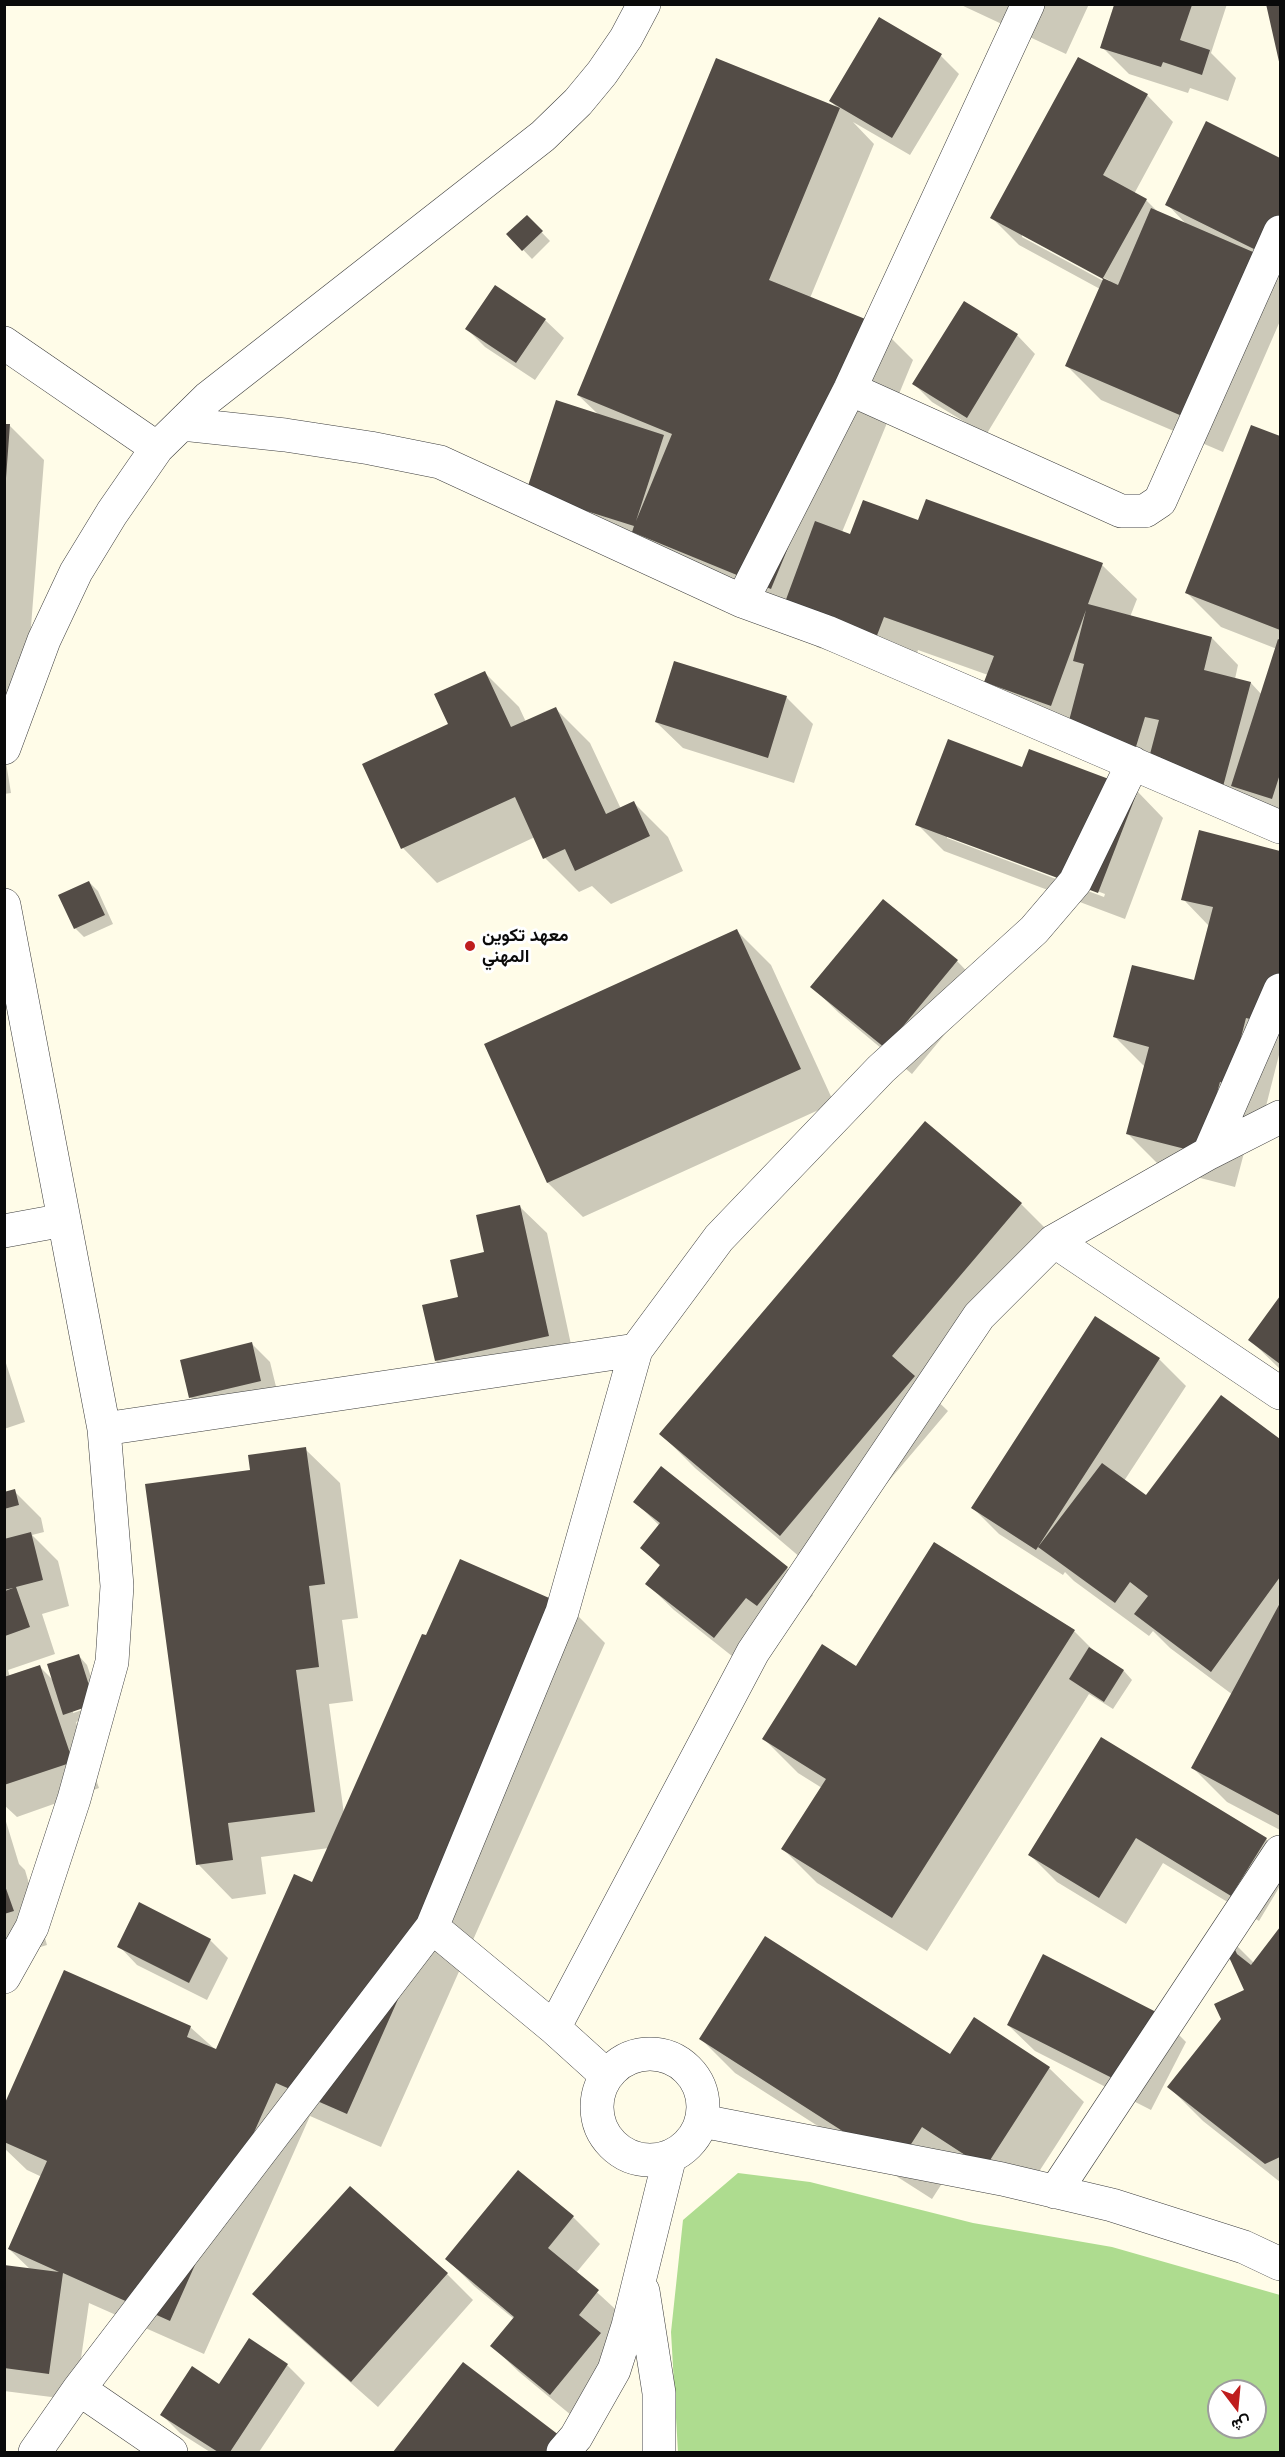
<!DOCTYPE html>
<meta charset="utf-8">
<style>
body{margin:0}
#map{position:relative;width:1285px;height:2457px;overflow:hidden;background:#fffce8;font-family:"Noto Serif",Vazirmatn,serif}
canvas{display:block}
.frame{position:absolute;inset:0;border:6px solid #0a0a0a;pointer-events:none}
.north{position:absolute;left:1207px;top:2379px;width:60px;height:60px;box-sizing:border-box;background:#fff;border:2px solid #9d9d9d;border-radius:50%;rotate:164deg;font-size:16px;font-weight:700;line-height:24px;text-align:center;color:#0a0a0a}
.north::after{content:'';display:block;margin:auto;width:21px;height:27px;background:#bf1e1e;clip-path:polygon(50% 0,100% 100%,50% 72%,0 100%)}
</style>
<div id="map">
<canvas width="1285" height="2457"></canvas>
<div class="frame"></div>
<div class="north">ش</div>
</div>
<script>
const context = document.querySelector('canvas').getContext('2d');
context.lineJoin = 'round';
function fillPath(path, color) { context.fillStyle = color; context.fill(path, 'evenodd'); }
const shape = rows => new Path2D(rows.map(r => 'M' + r).join(''));
function strokePath(path, color, width, dash) { context.strokeStyle = color; context.lineWidth = width; context.lineCap = dash ? 'butt' : 'round'; context.setLineDash(dash || []); context.stroke(path); }
function write(font, color, halo, rows, align = 'center') {
  context.font = font + ' "Noto Serif",Vazirmatn,serif'; context.lineWidth = 6; context.setLineDash([]); context.textBaseline = 'middle'; context.strokeStyle = halo; context.fillStyle = color; for (const [text, x, y, turn = 0] of rows) {
    context.save(); context.translate(x, y); context.rotate((+turn || 0) * Math.PI / 180); context.textAlign = isNaN(turn) ? turn : align; if (halo) context.strokeText(text, 0, 0); context.fillText(text, 0, 0); context.restore();
  }
}
fillPath(shape([
 [738,2173,810,2182,973,2223,1112,2247,1280,2295,1280,2452,678,2452,671,2332,683,2220],
 [1219,2391,1255,2391,1255,2427,1219,2427]
]), '#aedc8f');
fillPath(shape([
 [959,4,1089,4,1066,54],
 [1116,4,1227,4,1211,53,1236,78,1228,101,1190,88,1188,93,1129,74,1102,47],
 [1267,4,1280,4,1280,63],
 [941,56,959,74,910,155,853,122,874,144,810,298,879,326,913,360,842,532,851,536,919,522,1102,565,1137,599,1130,617,1212,638,1238,665,1235,679,1251,683,1262,695,1277,649,1221,627,1187,593,1252,427,1280,438,1280,819,1247,819,1173,800,1146,773,986,682,988,675,918,650,911,671,848,658,817,647,783,613,555,518,600,416,578,395,839,109,830,101],
 [1147,95,1173,122,1134,194,1146,200,1160,214,1188,226,1167,204,1207,123,1280,160,1280,274,1275,272,1280,278,1280,321,1223,452,1101,400,1067,366,1100,289,1019,245,992,218],
 [1022,234,1110,281,1109,284,1022,237],
 [527,217,550,241,532,259,508,234],
 [495,287,545,320,564,338,535,380,485,347,467,329],
 [964,303,1017,335,1035,354,986,435,932,402,914,384],
 [4,426,10,426,44,460,23,729,4,727],
 [484,672,519,707,526,722,556,709,590,743,621,809,634,803,668,837,683,871,611,904,592,886,579,892,545,858,535,837,437,883,403,848,364,765,451,725],
 [786,697,813,724,794,783,683,748,656,722],
 [4,750,11,793,4,794],
 [1023,769,1137,791,1163,818,1125,919,944,851,917,824],
 [947,835,1105,894,1104,897,947,838],
 [1200,832,1280,853,1280,1051,1263,1118,1254,1115,1235,1187,1162,1168,1128,1134,1145,1067,1115,1037,1195,982,1209,926,1183,899],
 [89,882,98,891,113,924,84,937,75,928],
 [737,931,771,965,834,1103,583,1217,548,1183,486,1045],
 [957,961,983,988,912,1074,839,1013,812,987],
 [1021,1204,1055,1238,926,1390,948,1411,814,1569,695,1468,661,1434],
 [520,1207,547,1233,575,1363,463,1387,436,1361,460,1298,486,1253],
 [1280,1299,1280,1369,1250,1340],
 [252,1344,270,1362,279,1399,208,1415,190,1397],
 [4,1357,25,1422,4,1429],
 [1159,1359,1186,1386,1124,1481,1146,1498,1221,1397,1280,1441,1280,1830,1227,1802,1193,1768,1233,1695,1170,1648,1153,1631,1149,1636,1074,1581,1065,1572,1063,1575,999,1534,973,1508],
 [305,1449,340,1483,358,1618,342,1620,353,1701,329,1704,344,1814,571,1609,605,1643,381,2147,310,2116,204,2354,89,2303,75,2400,4,2391,4,2267,31,2270,9,2249,42,2177,27,2170,4,2148,4,2108,190,2027,217,2051,313,1884,329,1848,261,1857,266,1894,232,1899,198,1864,252,1472],
 [662,1469,787,1568,813,1595,784,1632,742,1664,674,1610,647,1584,661,1567,642,1548,660,1526,635,1502],
 [14,1491,41,1518,44,1532,32,1535,58,1561,69,1606,42,1614,55,1654,8,1670,10,1677,40,1667,54,1681,79,1656,87,1665,99,1701,73,1710,73,1713,100,1704,103,1713,76,1722,99,1788,17,1817,4,1805,4,1494],
 [1074,1631,1095,1652,1124,1671,1132,1680,1113,1709,1089,1694,927,1951,817,1883,783,1849,822,1788,798,1773,764,1739,857,1668],
 [1101,1739,1266,1839,1280,1854,1280,1886,1259,1921,1163,1863,1126,1924,1057,1882,1030,1855],
 [4,1815,19,1864,25,1870,47,1945,7,1957,4,1961],
 [1280,1930,1280,2182,1203,2121,1169,2087,1246,1990,1233,1963,1214,1943,1228,1937,1254,1963],
 [210,1940,228,1958,207,2000,137,1965,119,1946],
 [1159,2015,1186,2042,1151,2110,1035,2051,1008,2025],
 [974,2019,1049,2068,1084,2102,1020,2201,957,2160,932,2199,735,2073,701,2039,950,2056],
 [519,2173,573,2217,600,2244,576,2273,625,2318,606,2340,626,2361,577,2420,519,2372,492,2346,514,2319,474,2286,447,2259],
 [447,2274,473,2300,378,2407,281,2321,254,2294],
 [463,2364,576,2452,395,2452],
 [287,2365,305,2383,259,2452,210,2452,180,2433,162,2415]
]), '#0003');
fillPath(shape([
 [1266,4,1280,4,1280,66],
 [1114,5,1192,5,1180,40,1210,50,1202,75,1163,62,1161,67,1100,48],
 [879,17,942,54,892,138,829,101],
 [1078,57,1148,94,1103,175,1147,199,1103,278,1118,285,1151,208,1260,255,1189,419,1065,366,1103,279,990,218],
 [716,58,840,108,769,280,880,325,771,589,632,532,634,526,526,492,556,400,664,435,636,521,672,434,577,395],
 [1206,121,1280,158,1280,231,1268,256,1165,205],
 [527,215,543,231,522,251,506,234],
 [495,285,546,319,516,363,465,329],
 [964,301,1018,334,967,418,912,384],
 [4,424,10,424,6,478,4,478],
 [1251,425,1280,436,1280,630,1185,593],
 [926,499,1103,563,1088,604,1212,637,1204,670,1251,682,1221,794,1145,773,1159,720,1145,717,1135,750,1066,732,1084,664,1073,661,1086,610,1051,706,984,682,994,656,884,617,876,638,781,613,815,521,850,534,863,500,918,520],
 [1278,639,1280,640,1280,774,1272,799,1231,786],
 [674,661,787,696,768,758,655,722],
 [485,671,511,727,556,707,606,814,634,801,650,836,575,871,565,849,543,859,515,797,401,849,362,764,448,724,434,694],
 [948,739,1022,767,1029,749,1138,790,1098,893,915,825],
 [1199,830,1280,851,1280,1012,1277,1026,1246,1018,1229,1084,1220,1082,1201,1153,1126,1134,1149,1047,1113,1037,1132,965,1194,980,1213,907,1181,900],
 [89,881,105,915,74,929,58,895],
 [883,899,958,960,885,1048,810,987],
 [737,929,801,1069,547,1183,484,1044],
 [925,1121,1022,1203,892,1356,915,1376,780,1536,659,1434],
 [520,1205,549,1336,435,1361,422,1305,458,1297,450,1260,484,1252,476,1215],
 [1280,1296,1280,1364,1248,1340],
 [1095,1316,1160,1358,1036,1550,971,1508],
 [252,1342,261,1381,189,1398,180,1360],
 [1221,1395,1280,1439,1280,1577,1211,1672,1134,1614,1148,1596,1130,1582,1115,1603,1038,1547,1102,1463,1146,1495],
 [306,1447,325,1584,309,1586,319,1667,296,1670,315,1812,228,1823,233,1860,196,1865,145,1484,250,1470,248,1455],
 [661,1466,788,1567,757,1606,746,1598,714,1638,645,1584,660,1565,640,1548,660,1523,633,1502],
 [15,1489,19,1505,4,1509,4,1492],
 [31,1532,43,1580,16,1587,30,1627,5,1636,5,1591,13,1588,4,1590,4,1539],
 [934,1542,1075,1630,892,1918,781,1849,826,1779,762,1739,822,1644,856,1666],
 [460,1559,572,1608,347,2114,276,2083,170,2321,63,2273,49,2374,4,2368,4,2265,59,2272,8,2249,47,2161,4,2142,4,2105,64,1970,191,2026,187,2037,216,2049,294,1874,312,1882,422,1634,426,1635],
 [1280,1603,1280,1816,1191,1768],
 [1089,1647,1124,1670,1104,1702,1069,1679],
 [79,1654,95,1704,63,1715,47,1664],
 [40,1665,73,1762,4,1785,4,1677],
 [1101,1737,1267,1838,1231,1896,1136,1838,1099,1898,1028,1855],
 [4,1883,14,1911,4,1914],
 [139,1902,211,1939,189,1983,117,1947],
 [1280,1927,1280,2157,1265,2164,1167,2087,1221,2019,1214,2004,1244,1990,1229,1957,1228,1935,1237,1954,1251,1965],
 [765,1936,950,2054,974,2017,1050,2067,985,2168,922,2127,897,2166,699,2039],
 [1043,1954,1160,2014,1124,2084,1007,2025],
 [518,2170,574,2216,548,2248,599,2290,579,2315,601,2333,550,2395,490,2346,514,2317,445,2259],
 [350,2186,448,2273,351,2382,252,2294],
 [249,2338,288,2364,230,2452,218,2452,160,2415,192,2366,219,2384],
 [463,2362,568,2442,560,2452,393,2452]
]), '#534c46');
const minor = shape([
 [4,343,157,448],
 [850,389,1121,511,1145,511,1160,501,1280,232],
 [182,424,285,435,370,448,440,462,742,601,827,632,1280,827],
 [742,601,850,389,1028,4],
 [4,748,44,640,76,572,112,513,157,448,208,398,543,136,578,102,602,73,626,38,644,4],
 [4,905,104,1429,117,1586,112,1662,74,1799,32,1927,4,1977],
 [1209,1153,1280,990],
 [4,1231,64,1220],
 [1054,1241,1280,1393],
 [104,1429,636,1350,719,1238,881,1069,1034,930,1075,882,1133,763],
 [432,1927,554,2028,753,1652,979,1316,1054,1241,1209,1153,1280,1117],
 [554,2028,606,2075],
 '597 2107a53 53 0 1 1 106 0a53 53 0 1 1-106 0Z',
 [702,2121,1002,2179,1112,2205,1244,2247,1280,2264],
 [1055,2192,1280,1852],
 [643,2291,659,2393,659,2452],
 [79,2389,171,2452],
 [35,2452,79,2389,432,1927,562,1612,636,1350],
 [563,2452,576,2437,614,2370,628,2326,670,2156]
]);
strokePath(minor, '#3d3d3d', 34);
strokePath(minor, '#fff', 33);
for (const [x, y, r, color] of [
 [470,946,6,"#bf1e1e"]
]) { const dot = new Path2D(); dot.arc(x, y, r, 0, 2 * Math.PI); context.fillStyle = color; context.fill(dot); strokePath(dot, '#fff', 2); }
write('bold 18px', '#0a0a0a', '#fff', [
 ["معهد تكوين",482,936],
 ["المهني",482,957]
], 'left');
</script>
